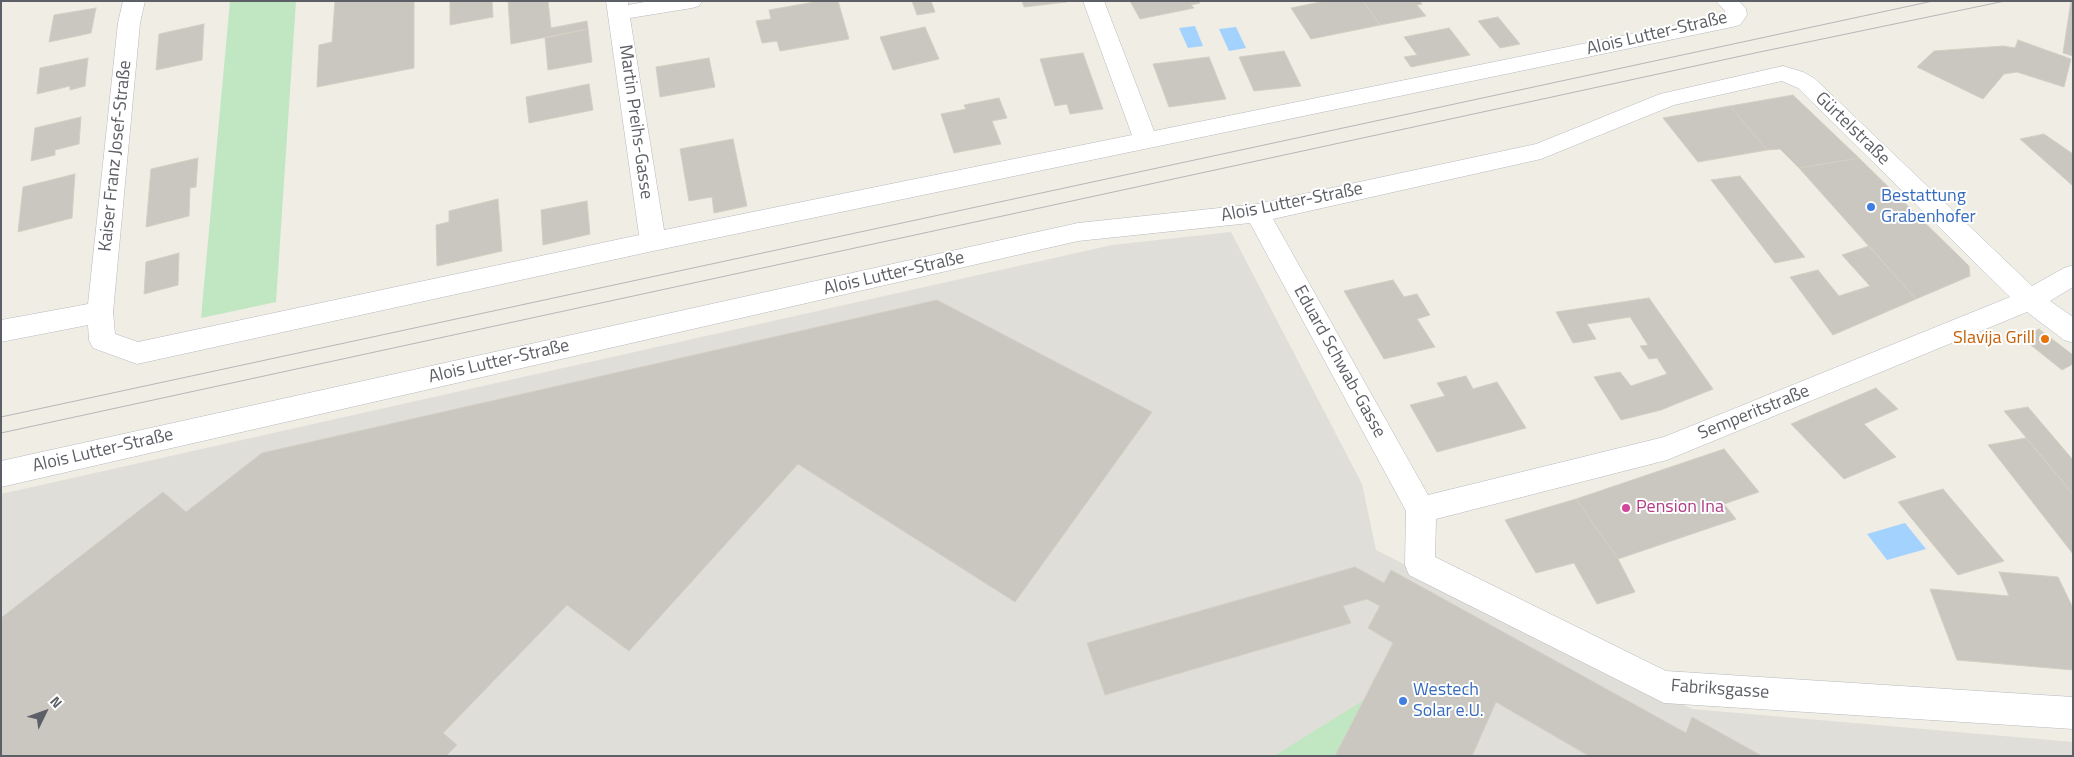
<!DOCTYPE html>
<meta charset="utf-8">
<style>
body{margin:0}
#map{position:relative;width:2074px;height:757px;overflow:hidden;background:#efede4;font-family:"Titillium Web",sans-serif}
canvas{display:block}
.frame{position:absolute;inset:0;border:2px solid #5c5f65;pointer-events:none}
.north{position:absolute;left:20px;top:687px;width:50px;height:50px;-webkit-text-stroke:4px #fff;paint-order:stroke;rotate:48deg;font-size:14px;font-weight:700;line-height:20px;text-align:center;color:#5c5f65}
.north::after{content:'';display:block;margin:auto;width:18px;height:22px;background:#5c5f65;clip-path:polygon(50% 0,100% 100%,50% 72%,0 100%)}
</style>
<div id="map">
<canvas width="2074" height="757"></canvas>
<div class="frame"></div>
<div class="north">N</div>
</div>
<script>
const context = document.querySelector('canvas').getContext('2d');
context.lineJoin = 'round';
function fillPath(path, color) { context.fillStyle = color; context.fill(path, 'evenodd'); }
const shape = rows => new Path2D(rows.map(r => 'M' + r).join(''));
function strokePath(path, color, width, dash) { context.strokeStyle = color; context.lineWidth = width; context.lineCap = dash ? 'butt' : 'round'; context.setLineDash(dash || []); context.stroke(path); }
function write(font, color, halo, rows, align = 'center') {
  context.font = font + ' "Titillium Web",sans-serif'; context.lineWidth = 4; context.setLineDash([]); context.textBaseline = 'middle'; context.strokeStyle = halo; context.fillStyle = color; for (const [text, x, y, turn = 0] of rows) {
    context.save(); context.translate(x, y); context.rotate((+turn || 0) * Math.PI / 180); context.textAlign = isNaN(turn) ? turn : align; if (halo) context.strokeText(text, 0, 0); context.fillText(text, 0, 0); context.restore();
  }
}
fillPath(shape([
 [1231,232,1362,484,1376,550,1692,709,2073,742,2073,756,1,756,1,494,1112,245]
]), '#e0ded8');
fillPath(shape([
 [230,1,296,1,276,302,201,318],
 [1364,700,1335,756,1274,756]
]), '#c0e7c2');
fillPath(shape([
 [1195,26,1203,46,1188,48,1179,28],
 [1236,27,1246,48,1229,51,1219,29],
 [1905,523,1926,549,1887,560,1867,534]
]), '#a3d2ff');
const building = shape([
 [335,1,414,1,414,68,317,87,319,45,332,42,335,1],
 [450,1,492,1,493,17,450,25,450,1],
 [508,1,548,1,551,28,587,21,588,29,511,44,508,1],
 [820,1,838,1,849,39,780,51,777,41,762,43,756,21,771,19,769,10,820,1],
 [912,1,931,1,935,12,917,15,912,1],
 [1022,1,1067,1,1067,2,1024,7,1022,1],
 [1130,1,1199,1,1200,3,1191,5,1194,8,1140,19,1130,1],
 [1325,1,1363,1,1380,25,1311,39,1291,8,1325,1],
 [1363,1,1420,1,1422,4,1417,5,1426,16,1380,25,1363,1],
 [2071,1,2073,1,2073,56,2063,53,2071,1],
 [96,8,91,33,49,42,54,15,96,8],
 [1498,17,1520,44,1500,48,1478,21,1498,17],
 [204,24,202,60,156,70,159,34,204,24],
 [925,27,939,59,893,70,880,37,925,27],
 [1449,28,1470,55,1411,67,1404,57,1417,55,1404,37,1449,28],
 [588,29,592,62,548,70,545,38,588,29],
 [2018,40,2071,59,2064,87,2017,72,2004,74,1983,99,1917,67,1934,51,2003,46,2015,48,2018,40],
 [1284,51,1301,86,1254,91,1239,57,1284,51],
 [1083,53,1103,109,1070,114,1067,104,1055,106,1040,59,1083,53],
 [1209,57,1226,99,1169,107,1153,64,1209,57],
 [88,58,85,86,70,90,70,86,37,94,40,68,88,58],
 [709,58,715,87,660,97,656,67,709,58],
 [589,84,593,110,529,123,526,97,589,84],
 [1793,95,1859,158,1799,168,1780,149,1767,150,1730,106,1793,95],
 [999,98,1007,118,992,121,1001,144,954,153,941,114,966,109,964,105,999,98],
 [1730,106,1767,150,1698,162,1663,118,1730,106],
 [81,117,79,144,55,150,55,155,31,161,35,128,81,117],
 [2044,134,2073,154,2073,186,2020,139,2044,134],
 [733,139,747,206,714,213,712,197,689,201,680,149,733,139],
 [198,158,196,187,190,188,189,216,146,227,151,169,198,158],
 [1859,158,1969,266,1970,276,1916,299,1799,168,1859,158],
 [75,174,72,218,18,232,23,187,75,174],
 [1740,176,1805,257,1775,263,1711,180,1740,176],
 [498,199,502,251,437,266,436,225,449,222,449,211,498,199],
 [587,201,590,234,543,245,541,210,587,201],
 [1869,246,1916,299,1833,335,1790,277,1818,270,1839,296,1870,286,1842,255,1869,246],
 [179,253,178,285,144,294,146,262,179,253],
 [1393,280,1404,297,1417,294,1430,315,1417,319,1435,347,1384,359,1344,291,1393,280],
 [1649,298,1713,389,1661,410,1621,420,1594,377,1620,372,1631,386,1667,374,1657,358,1649,359,1640,346,1648,345,1630,317,1587,324,1596,339,1573,343,1556,312,1649,298],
 [937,300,1152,412,1015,602,798,464,629,651,567,605,443,733,457,745,446,756,1,756,1,618,163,492,186,512,262,453,937,300],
 [2039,329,2073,355,2073,364,2062,370,2022,338,2039,329],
 [1466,376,1473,389,1497,382,1526,428,1437,452,1410,405,1445,396,1437,383,1466,376],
 [1876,388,1898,409,1864,424,1896,457,1844,479,1791,424,1876,388],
 [2028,407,2073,460,2073,494,2004,411,2028,407],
 [2026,438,2073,494,2073,554,1988,445,2026,438],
 [1724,449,1759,492,1724,504,1736,519,1618,559,1576,499,1724,449],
 [1943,489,2004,561,1958,575,1898,502,1943,489],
 [1576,499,1618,559,1635,592,1597,604,1574,563,1536,573,1505,520,1576,499],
 [1355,567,1384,583,1391,570,1686,733,1692,717,1762,756,1589,756,1496,702,1472,756,1335,756,1393,643,1368,628,1380,606,1367,599,1343,606,1351,623,1105,695,1087,643,1355,567],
 [1999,572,2058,577,2073,608,2073,670,1957,660,1930,589,2009,596,1999,572]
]);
fillPath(building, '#cac7c1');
strokePath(building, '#d3cfc2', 1);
const minor = shape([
 [123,1,145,1,140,23,113,312,115,334,138,342,639,235,606,1,628,1,628,5,650,1,702,1,699,6,692,8,630,18,664,230,1132,135,1083,1,1104,1,1154,131,1725,15,1725,11,1716,1,1739,1,1746,9,1747,15,1740,25,1732,27,653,251,137,364,93,348,89,340,88,325,1,342,1,320,88,304,118,23,123,1],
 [1783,66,1803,72,1814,78,2032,286,2064,268,2073,265,2073,287,2050,301,2073,317,2073,343,2064,340,2027,312,1667,460,1436,519,1435,557,1666,671,2073,697,2073,729,1664,703,1409,575,1405,565,1406,511,1250,223,1078,241,1,487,1,461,1078,223,1257,204,1536,144,1660,94,1783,66],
 [1782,81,1798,88,2010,297,1664,437,1428,495,1273,219,1541,159,1674,105,1782,81]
]);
strokePath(minor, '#b6b9be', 1);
fillPath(minor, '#fff');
strokePath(shape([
 [1,417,1933,1],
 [1,433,1755,53,2005,1]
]), '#b5b6b6', 1);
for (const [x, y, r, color] of [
 [1871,207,5,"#3f7fe0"],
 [2045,339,5,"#e8710a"],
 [1626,508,5,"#d1479c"],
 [1403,701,5,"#3f7fe0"]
]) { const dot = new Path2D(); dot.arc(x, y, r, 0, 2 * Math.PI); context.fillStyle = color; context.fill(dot); strokePath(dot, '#fff', 2); }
write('18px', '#5c5f65', '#fff', [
 ["Alois Lutter-Straße",1657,34,-13],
 ["Martin Preihs-Gasse",635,122,82],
 ["Gürtelstraße",1852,129,44],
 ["Kaiser Franz Josef-Straße",116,156,-84],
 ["Alois Lutter-Straße",1292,203,-11],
 ["Alois Lutter-Straße",894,274,-13],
 ["Alois Lutter-Straße",499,362,-13],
 ["Eduard Schwab-Gasse",1339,362,61],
 ["Semperitstraße",1754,413,-22],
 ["Alois Lutter-Straße",103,451,-13],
 ["Fabriksgasse",1720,690,4]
]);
write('18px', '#366cbe', '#fff', [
 ["Bestattung",1881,197],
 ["Grabenhofer",1881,218],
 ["Westech",1413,691],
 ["Solar e.U.",1413,712]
], 'left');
write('18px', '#c56008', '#fff', [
 ["Slavija Grill",2035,339]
], 'right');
write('18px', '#b23c85', '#fff', [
 ["Pension Ina",1636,508]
], 'left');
</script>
